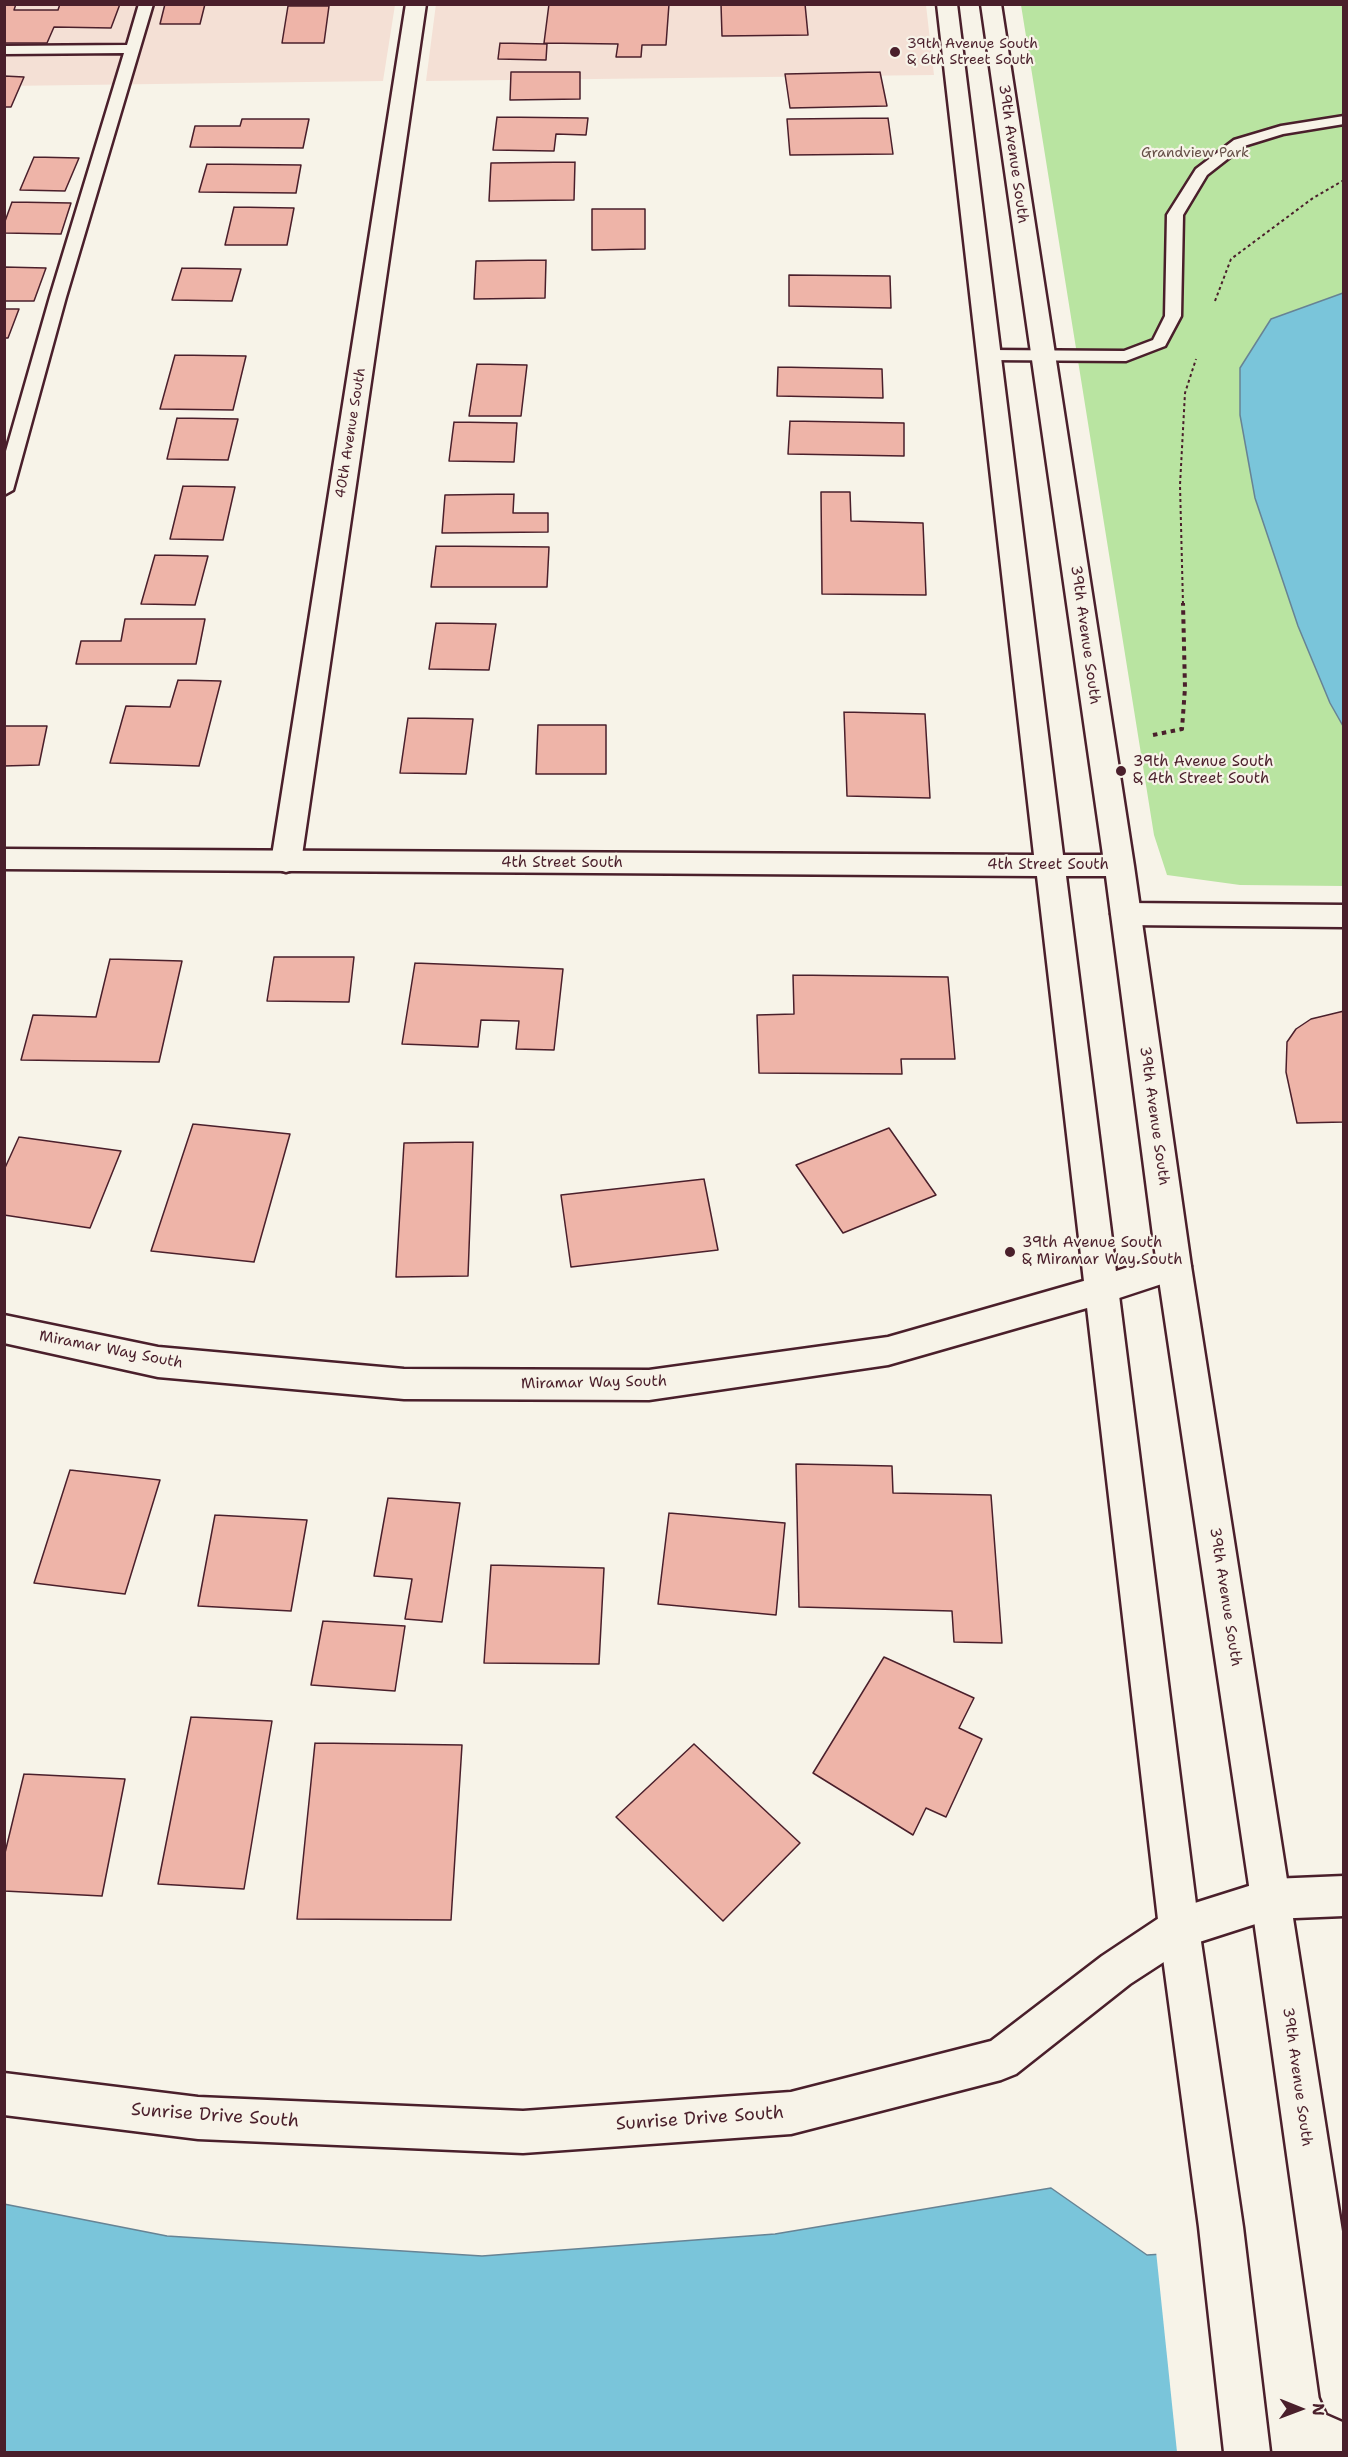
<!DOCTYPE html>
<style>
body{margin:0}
#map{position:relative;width:1348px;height:2457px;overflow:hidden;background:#f7f3e8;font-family:"Shantell Sans",sans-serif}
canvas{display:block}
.frame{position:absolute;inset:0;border:6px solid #4a1f2b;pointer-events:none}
.north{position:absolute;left:1270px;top:2379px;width:60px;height:60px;-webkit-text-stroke:4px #f7f3e8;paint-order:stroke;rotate:91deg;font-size:16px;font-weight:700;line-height:24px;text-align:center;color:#4a1f2b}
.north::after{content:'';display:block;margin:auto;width:21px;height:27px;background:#4a1f2b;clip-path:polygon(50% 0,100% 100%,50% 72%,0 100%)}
</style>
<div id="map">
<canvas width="1348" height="2457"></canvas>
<div class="frame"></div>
<div class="north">N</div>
</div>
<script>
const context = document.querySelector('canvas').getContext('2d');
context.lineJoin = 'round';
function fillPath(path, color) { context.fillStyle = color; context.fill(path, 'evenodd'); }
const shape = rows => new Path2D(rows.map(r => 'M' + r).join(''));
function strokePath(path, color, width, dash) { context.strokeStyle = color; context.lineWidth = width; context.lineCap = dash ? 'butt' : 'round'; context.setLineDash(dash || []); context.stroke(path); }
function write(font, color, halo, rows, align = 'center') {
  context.font = font + ' "Shantell Sans",sans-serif'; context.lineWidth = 4.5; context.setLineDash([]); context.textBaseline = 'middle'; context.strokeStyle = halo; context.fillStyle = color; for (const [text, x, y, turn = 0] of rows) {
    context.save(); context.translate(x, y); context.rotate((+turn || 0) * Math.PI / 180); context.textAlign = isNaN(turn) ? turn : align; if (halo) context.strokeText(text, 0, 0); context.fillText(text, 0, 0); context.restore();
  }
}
fillPath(shape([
 [436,4,926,5,934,75,426,81],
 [4,5,395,5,383,81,5,86]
]), '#f4e0d5');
fillPath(shape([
 [1021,5,1343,5,1343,293,1271,319,1240,368,1240,415,1255,498,1330,703,1343,726,1343,886,1240,885,1167,875,1154,835]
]), '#b9e4a1');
const water = shape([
 [1343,293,1344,293,1343,726,1330,703,1298,626,1255,498,1240,415,1240,368,1271,319,1343,293],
 [1051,2188,1147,2255,1343,2243,1343,2452,5,2452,4,2204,167,2236,482,2256,775,2234,1051,2188]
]);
fillPath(water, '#7ac5da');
strokePath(water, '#678394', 1.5);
fillPath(shape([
 [1344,2240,1343,2452,1177,2452,1156,2251]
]), '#f7f3e8');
const building = shape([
 [4,4,16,4,14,10,58,10,60,4,120,4,111,28,54,27,47,43,4,43,4,4],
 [165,4,205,4,200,24,160,24,165,4],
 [549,4,669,4,666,45,642,45,641,57,616,57,618,44,544,43,549,4],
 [721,4,805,4,808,35,722,36,721,4],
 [288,6,329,6,324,43,282,43,288,6],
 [500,43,547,44,546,60,498,59,500,43],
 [511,72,580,72,580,99,510,100,511,72],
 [880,72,887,106,790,108,785,74,880,72],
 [4,76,24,77,11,107,4,107,4,76],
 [497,117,588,118,586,135,556,134,554,151,493,150,497,117],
 [888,118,893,154,790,155,787,119,888,118],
 [242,119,309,119,303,148,190,147,195,126,240,126,242,119],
 [34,157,79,158,65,191,20,190,34,157],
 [575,162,574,200,489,201,491,163,575,162],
 [207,164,301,165,296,193,199,192,207,164],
 [12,202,71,203,61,234,4,233,4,224,12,202],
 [234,207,294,208,287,245,225,245,234,207],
 [592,209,645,209,645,249,592,250,592,209],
 [546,260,545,298,474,299,476,261,546,260],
 [4,267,46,268,34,301,4,301,4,267],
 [182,268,241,269,232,301,172,300,182,268],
 [789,275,890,276,891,308,789,306,789,275],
 [4,309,19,309,8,338,4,338,4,309],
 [175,355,246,356,233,410,160,409,175,355],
 [477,364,527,365,521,416,469,416,477,364],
 [778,367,882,369,883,398,777,396,778,367],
 [177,418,238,419,228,460,167,459,177,418],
 [790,421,904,423,904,456,788,454,790,421],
 [454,422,517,423,514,462,449,461,454,422],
 [183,486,235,487,223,540,170,539,183,486],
 [821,492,850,492,851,521,923,523,926,595,822,594,821,492],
 [514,494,513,513,548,513,548,532,442,533,445,495,514,494],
 [436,546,549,547,547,587,431,587,436,546],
 [155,555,208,556,195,605,141,604,155,555],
 [125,619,205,619,196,664,76,664,81,641,121,641,125,619],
 [436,623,496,624,489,670,429,669,436,623],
 [178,680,221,681,199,766,110,763,126,706,170,707,178,680],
 [844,712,925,714,930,798,847,796,844,712],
 [408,718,473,719,466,774,400,773,408,718],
 [538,725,606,725,606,774,536,774,538,725],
 [4,726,47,726,39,765,4,766,4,726],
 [274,957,354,957,349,1002,267,1001,274,957],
 [110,959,182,961,159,1062,21,1060,33,1015,96,1017,110,959],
 [415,963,563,969,554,1050,516,1049,519,1021,481,1020,478,1047,402,1044,415,963],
 [793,975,948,977,955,1059,901,1059,902,1074,759,1073,757,1015,794,1014,793,975],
 [1344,1011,1344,1122,1297,1123,1286,1072,1287,1042,1296,1029,1311,1019,1344,1011],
 [193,1124,290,1134,254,1262,151,1251,193,1124],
 [889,1128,936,1195,843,1233,796,1165,889,1128],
 [19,1137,121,1151,90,1228,4,1215,4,1170,19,1137],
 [473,1142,468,1276,396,1277,404,1143,473,1142],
 [704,1179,718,1250,571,1267,561,1195,704,1179],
 [796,1464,892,1466,893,1493,991,1495,1002,1643,954,1642,952,1611,799,1607,796,1464],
 [70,1470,160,1480,125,1594,34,1583,70,1470],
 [388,1498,460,1503,442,1622,405,1619,412,1579,374,1576,388,1498],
 [669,1513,785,1523,776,1615,658,1604,669,1513],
 [215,1515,307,1520,291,1611,198,1606,215,1515],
 [491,1565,604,1568,599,1664,484,1663,491,1565],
 [323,1621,405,1626,395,1691,311,1685,323,1621],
 [884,1657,974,1698,959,1728,982,1739,946,1817,926,1808,913,1835,813,1773,884,1657],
 [191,1717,272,1721,244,1889,158,1884,191,1717],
 [315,1743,462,1745,451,1920,297,1919,315,1743],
 [694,1744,800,1843,723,1921,616,1817,694,1744],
 [24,1774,125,1779,102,1896,4,1891,4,1857,24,1774]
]);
fillPath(building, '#eeb4a8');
strokePath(building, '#4a1f2b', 1.5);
const service = shape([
 [139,4,153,4,66,297,13,490,4,495,4,458,50,297,124,53,4,54,4,46,127,45,139,4],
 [1344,116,1344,124,1283,134,1244,146,1207,175,1183,215,1181,316,1165,346,1126,361,990,360,982,355,990,350,1124,351,1153,340,1165,316,1167,215,1196,169,1234,140,1281,126,1344,116]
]);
const minor = shape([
 [406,4,426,4,301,862,296,869,286,872,276,869,271,862,406,4],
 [1126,903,1344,905,1344,927,1126,925,1116,922,1111,914,1116,906,1126,903],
 [1174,1252,1186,1256,1191,1266,1186,1276,1101,1304,888,1365,649,1400,404,1399,158,1377,4,1343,4,1315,158,1347,404,1369,649,1370,888,1337,1101,1276,1174,1252],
 [1344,1876,1344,1916,1271,1919,1190,1945,1130,1984,1016,2074,1001,2080,791,2134,523,2153,198,2139,4,2115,4,2073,198,2097,523,2111,791,2092,991,2041,1102,1956,1165,1914,1179,1908,1271,1879,1344,1876]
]);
const tertiary = shape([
 [937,4,957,4,1063,855,1103,855,981,4,1001,4,1134,866,1191,1266,1344,2244,1344,2420,1328,2413,1321,2397,1251,1899,1157,1266,1106,876,1066,876,1199,1928,1243,2227,1270,2452,1224,2452,1199,2227,1159,1928,1037,876,4,869,4,849,1034,855,937,4]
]);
strokePath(service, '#4a1f2b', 5);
strokePath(minor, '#4a1f2b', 5);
strokePath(tertiary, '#4a1f2b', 5);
strokePath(shape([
 [1215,301,1231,259,1313,198,1344,180],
 [1183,604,1180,485,1185,393,1196,359]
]), '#4a1f2b', 2, [3, 3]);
strokePath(shape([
 [1153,735,1182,729,1185,688,1183,603]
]), '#4a1f2b', 4, [4.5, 4.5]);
fillPath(service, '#f7f3e8');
fillPath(minor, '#f7f3e8');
fillPath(tertiary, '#f7f3e8');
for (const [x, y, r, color] of [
 [895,52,6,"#4a1f2b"],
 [1121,771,6,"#4a1f2b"],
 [1010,1252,6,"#4a1f2b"]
]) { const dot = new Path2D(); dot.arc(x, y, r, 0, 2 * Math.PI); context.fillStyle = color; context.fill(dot); strokePath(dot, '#f7f3e8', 2); }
write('14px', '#4a1f2b', '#f7f3e8', [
 ["39th Avenue South",907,44],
 ["& 6th Street South",907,60]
], 'left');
write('14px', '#665048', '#f7f3e8', [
 ["Grandview Park",1195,153]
]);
write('14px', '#4a1f2b', '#f7f3e8', [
 ["40th Avenue South",351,433,-81]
]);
write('15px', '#4a1f2b', '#f7f3e8', [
 ["39th Avenue South",1013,154,82],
 ["39th Avenue South",1085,635,82],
 ["4th Street South",562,863],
 ["4th Street South",1048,865],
 ["39th Avenue South",1154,1116,82],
 ["Miramar Way South",111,1350,11],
 ["Miramar Way South",594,1383,-1],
 ["39th Avenue South",1225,1597,81],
 ["39th Avenue South",1297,2077,82]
]);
write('15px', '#4a1f2b', '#f7f3e8', [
 ["39th Avenue South",1133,762],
 ["& 4th Street South",1133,779],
 ["39th Avenue South",1022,1243],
 ["& Miramar Way South",1022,1260]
], 'left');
write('18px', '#4a1f2b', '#f7f3e8', [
 ["Sunrise Drive South",215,2116,4],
 ["Sunrise Drive South",700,2119,-4]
]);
</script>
